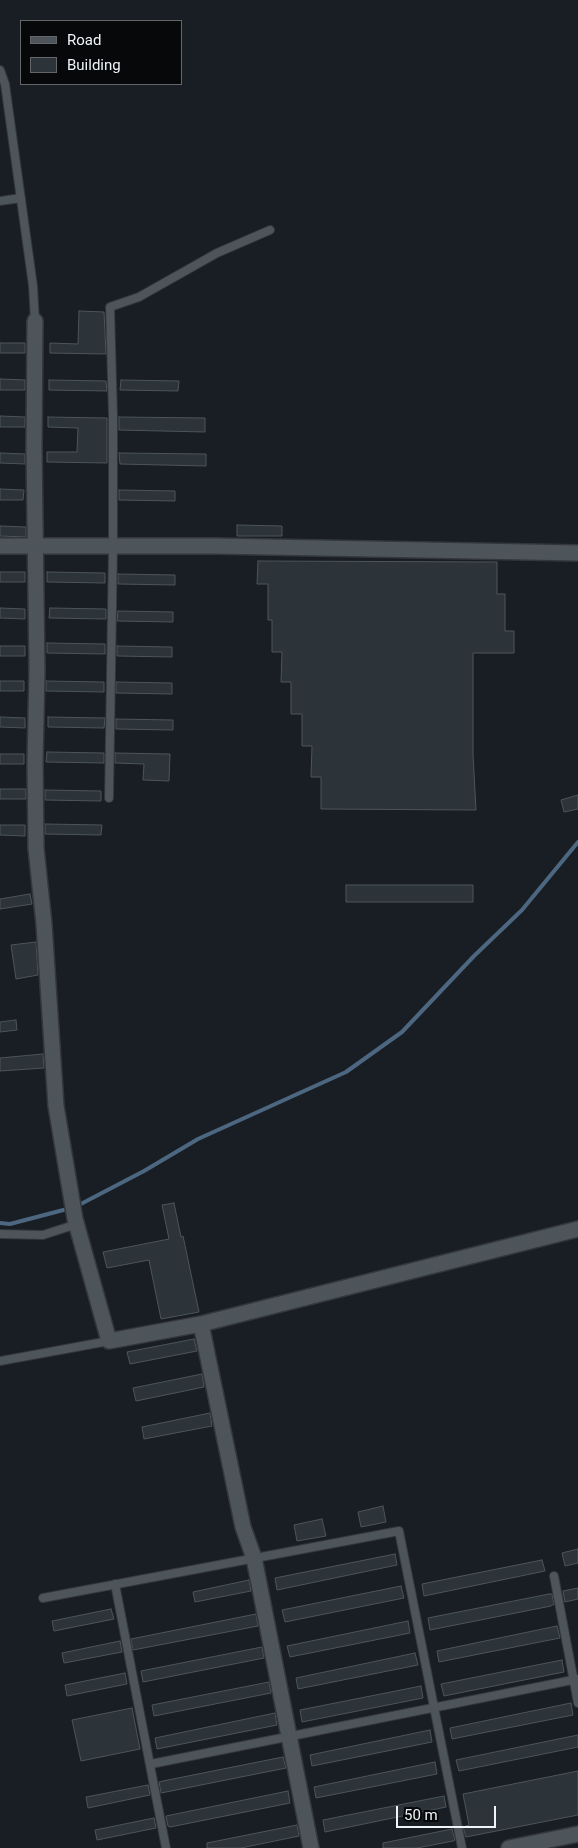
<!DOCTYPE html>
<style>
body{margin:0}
#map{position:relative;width:578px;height:1848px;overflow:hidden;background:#181e24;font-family:Roboto,sans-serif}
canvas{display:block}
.legend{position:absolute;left:20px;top:20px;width:162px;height:65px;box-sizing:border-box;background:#06080a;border:1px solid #646669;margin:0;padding:6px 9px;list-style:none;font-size:15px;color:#f0f4f8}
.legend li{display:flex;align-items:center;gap:10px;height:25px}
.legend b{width:25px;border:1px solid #646669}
.scale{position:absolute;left:396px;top:1806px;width:100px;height:22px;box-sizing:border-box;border:2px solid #f0f4f8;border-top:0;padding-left:6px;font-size:15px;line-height:18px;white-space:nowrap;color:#f0f4f8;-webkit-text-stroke:4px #06080a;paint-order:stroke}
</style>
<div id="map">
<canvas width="578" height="1848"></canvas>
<ul class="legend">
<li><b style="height:6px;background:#4d545a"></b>Road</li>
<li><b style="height:14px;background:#2c3339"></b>Building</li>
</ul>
<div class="scale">50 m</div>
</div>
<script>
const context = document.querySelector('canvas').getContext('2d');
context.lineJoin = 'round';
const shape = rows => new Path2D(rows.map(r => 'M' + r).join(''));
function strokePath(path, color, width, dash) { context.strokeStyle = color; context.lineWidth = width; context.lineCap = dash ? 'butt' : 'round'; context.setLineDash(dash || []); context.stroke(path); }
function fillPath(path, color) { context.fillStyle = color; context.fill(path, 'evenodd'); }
strokePath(shape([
 [77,1206,144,1171,198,1139,346,1072,402,1032,474,956,522,910,578,842],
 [0,1223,10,1224,71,1208]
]), '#4d6781', 4);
const building = shape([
 [79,311,104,312,106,354,50,353,50,343,78,344,79,311],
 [0,343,25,343,25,353,0,353,0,343],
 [0,379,25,380,25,390,0,390,0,379],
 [49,380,106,381,107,391,49,390,49,380],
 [121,380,179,381,178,391,120,390,121,380],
 [0,416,25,417,25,427,0,427,0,416],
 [48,417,107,418,107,463,47,462,47,452,77,452,78,428,48,427,48,417],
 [119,417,205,418,205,432,119,430,119,417],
 [0,453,25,454,25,464,0,463,0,453],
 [119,453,206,454,206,466,120,464,119,453],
 [0,489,24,490,23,500,0,500,0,489],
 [119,490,175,491,175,501,119,500,119,490],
 [237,525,282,526,282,536,237,536,237,525],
 [0,526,26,527,26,537,0,536,0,526],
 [258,561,497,562,497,594,505,594,505,631,514,631,514,653,473,653,473,754,476,810,321,809,321,777,311,777,312,746,302,746,302,714,291,714,291,682,281,682,282,652,272,652,272,620,268,620,268,584,257,584,258,561],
 [0,572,25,572,25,582,0,582,0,572],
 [47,572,105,573,105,583,47,582,47,572],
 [118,574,175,575,175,585,118,584,118,574],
 [0,608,25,609,25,619,0,618,0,608],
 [50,608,106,609,106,619,49,618,50,608],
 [118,611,173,612,173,622,117,621,118,611],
 [47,643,105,644,105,654,47,653,47,643],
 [0,646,25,646,25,656,0,656,0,646],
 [117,646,172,647,172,657,117,656,117,646],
 [0,681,24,681,24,691,0,691,0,681],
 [46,681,104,682,104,692,46,691,46,681],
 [116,682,172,683,172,694,116,693,116,682],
 [0,717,25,718,25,728,0,727,0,717],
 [48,717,105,718,104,728,48,727,48,717],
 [116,719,173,720,173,730,116,729,116,719],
 [47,752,104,753,104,763,46,762,47,752],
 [115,753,170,754,169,781,143,780,144,764,115,763,115,753],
 [0,754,24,754,24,764,0,764,0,754],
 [0,789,26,789,26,799,0,799,0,789],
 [45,790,101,791,101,801,45,800,45,790],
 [578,795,578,809,564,812,561,800,578,795],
 [45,824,102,825,101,835,45,834,45,824],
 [0,825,25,825,25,836,0,835,0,825],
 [346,885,473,885,473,902,346,902,346,885],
 [30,894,32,904,0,909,0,899,30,894],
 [36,942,38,975,16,979,11,945,36,942],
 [16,1020,17,1030,0,1032,0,1022,16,1020],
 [43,1054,44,1068,0,1071,0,1058,43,1054],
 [174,1203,181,1237,183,1236,199,1312,161,1319,149,1260,107,1268,103,1252,169,1239,162,1205,174,1203],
 [194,1339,197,1351,130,1364,127,1352,194,1339],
 [202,1374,204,1387,136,1401,133,1388,202,1374],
 [210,1413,212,1426,144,1439,142,1427,210,1413],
 [383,1506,386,1522,361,1527,358,1512,383,1506],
 [322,1519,326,1536,297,1541,294,1525,322,1519],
 [578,1549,578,1563,565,1566,562,1553,578,1549],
 [395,1554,397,1565,277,1590,275,1578,395,1554],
 [542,1560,545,1571,424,1596,422,1584,542,1560],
 [249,1580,251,1591,195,1602,193,1592,249,1580],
 [401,1586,404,1598,285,1622,282,1610,401,1586],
 [578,1588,578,1599,565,1602,563,1591,578,1588],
 [549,1594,552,1594,554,1604,551,1606,430,1630,428,1618,549,1594],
 [111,1609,114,1619,54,1631,52,1621,111,1609],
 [256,1614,258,1626,133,1650,131,1639,256,1614],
 [408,1621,410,1633,290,1657,287,1646,408,1621],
 [557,1626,560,1638,439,1662,437,1651,557,1626],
 [120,1641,122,1652,64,1663,62,1653,120,1641],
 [262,1647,264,1658,143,1682,141,1671,262,1647],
 [415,1653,418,1665,298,1689,296,1678,415,1653],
 [562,1660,564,1672,444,1696,441,1684,562,1660],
 [125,1673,127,1684,67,1696,65,1685,125,1673],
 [269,1682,271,1693,154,1716,152,1705,269,1682],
 [421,1686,423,1698,302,1722,300,1710,421,1686],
 [571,1703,573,1715,452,1739,450,1728,571,1703],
 [132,1708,140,1749,81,1761,72,1720,132,1708],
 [275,1713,277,1725,157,1749,155,1738,275,1713],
 [430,1730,432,1742,312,1766,310,1755,430,1730],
 [578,1735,578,1747,459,1771,456,1760,578,1735],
 [283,1757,286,1768,161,1793,159,1782,163,1781,283,1757],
 [435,1762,437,1774,316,1798,314,1787,435,1762],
 [578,1771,578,1815,466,1837,463,1827,469,1825,463,1794,578,1771],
 [148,1785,150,1795,88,1808,86,1797,148,1785],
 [288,1791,290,1803,170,1827,168,1826,166,1816,288,1791],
 [444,1796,446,1807,325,1832,323,1820,444,1796],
 [154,1818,156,1828,97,1840,95,1830,154,1818],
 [297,1825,299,1836,241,1848,207,1848,207,1843,297,1825],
 [452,1829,455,1840,453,1841,417,1848,383,1848,383,1843,452,1829]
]);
fillPath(building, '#2c3339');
strokePath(building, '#4d545b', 1);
const service = shape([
 [0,70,5,84,33,286,35,321],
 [0,201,21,198],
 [109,798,113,546,113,417,110,307,139,297,217,253,270,230],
 [0,1234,43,1235,77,1224],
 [0,1361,109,1341],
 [554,1576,578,1703],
 [115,1584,166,1848],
 [43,1598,399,1531,462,1848],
 [151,1764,578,1679]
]);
const minor = shape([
 [35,321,34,447,37,671,35,763,36,848,44,924,56,1106,75,1219,109,1341,201,1324,243,1527,254,1558,311,1848],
 [0,546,216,546,578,553],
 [201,1324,578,1229],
 [509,1848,578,1834]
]);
strokePath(service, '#33373c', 10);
strokePath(minor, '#33373c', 18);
strokePath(service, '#4d545a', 8);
strokePath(minor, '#4d545a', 15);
</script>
